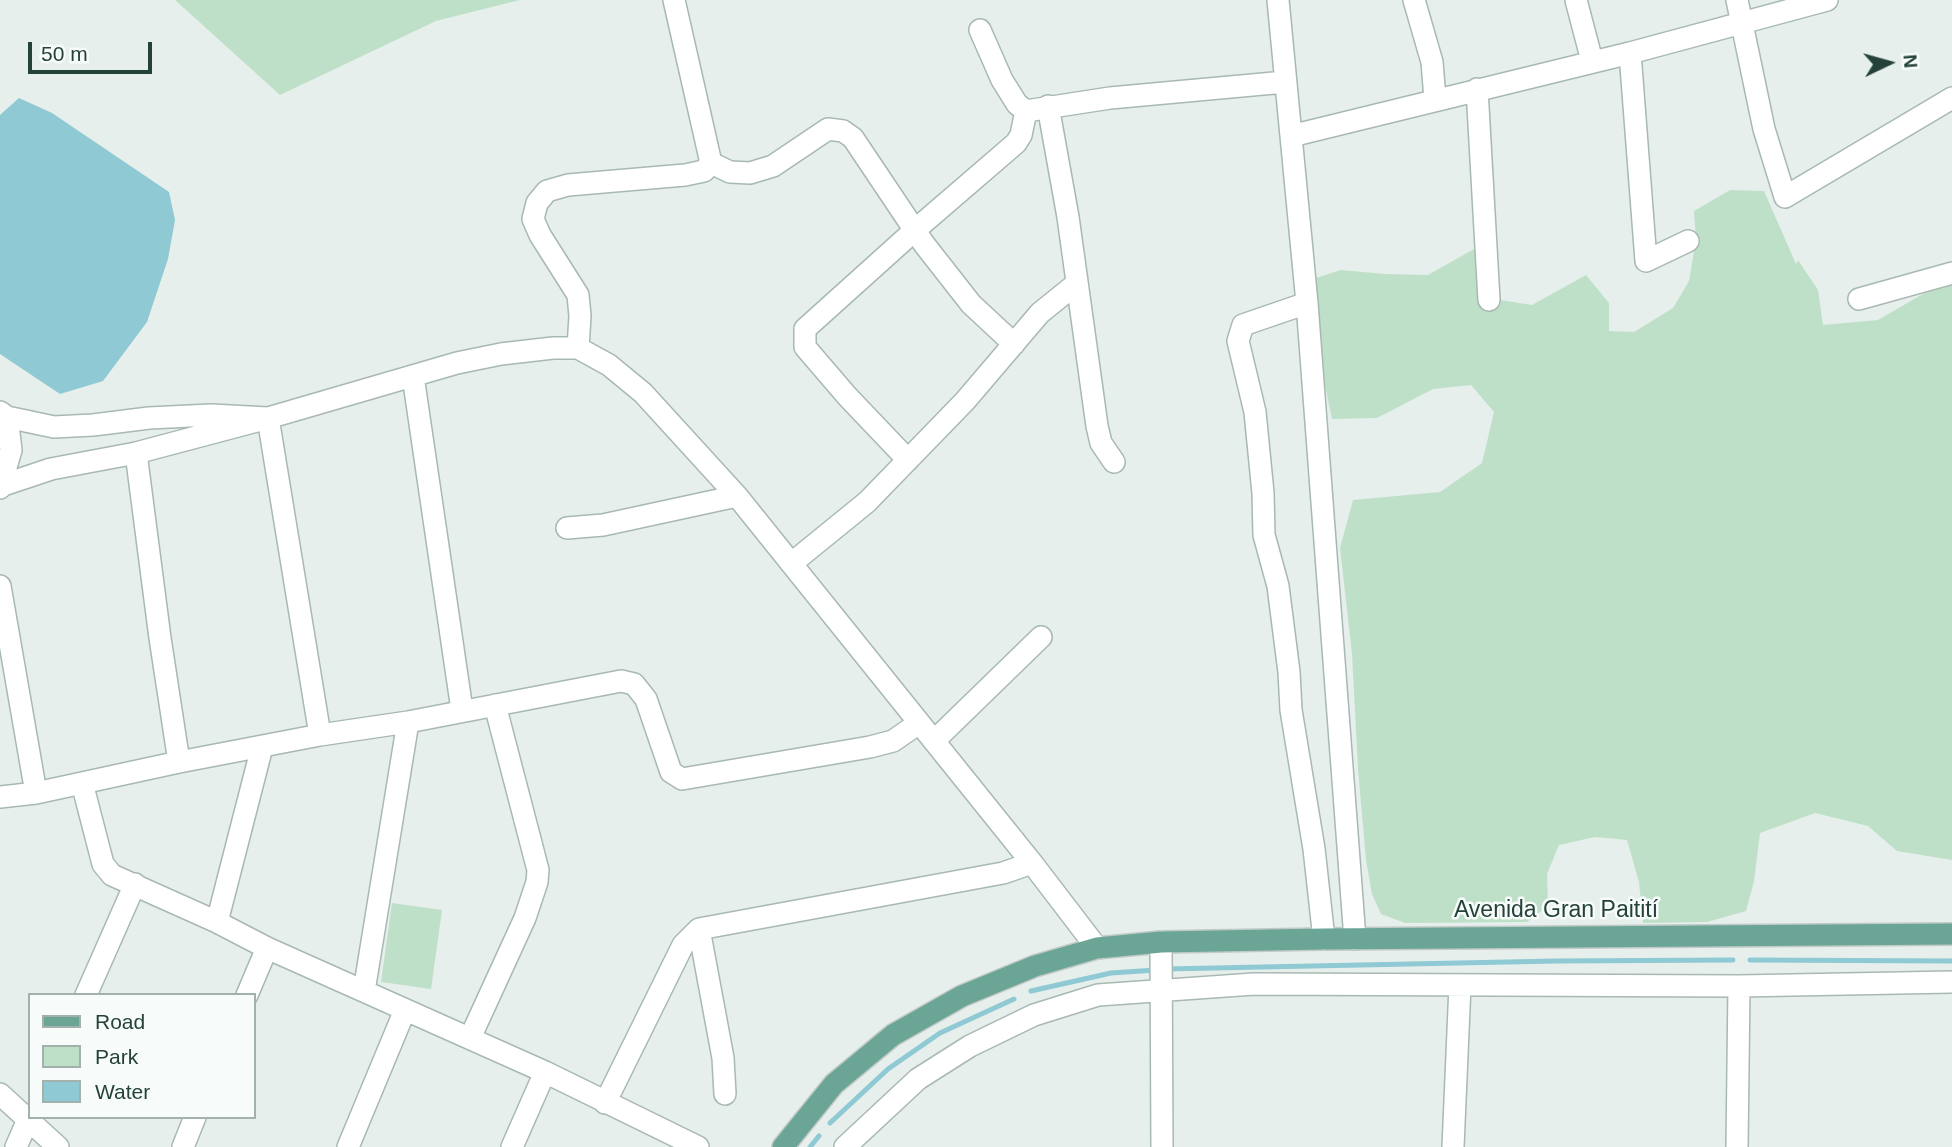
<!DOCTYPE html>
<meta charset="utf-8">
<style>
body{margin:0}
#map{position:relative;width:1952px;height:1147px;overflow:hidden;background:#e6efeb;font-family:Arial,sans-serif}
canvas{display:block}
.legend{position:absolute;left:28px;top:993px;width:228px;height:126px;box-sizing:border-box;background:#f7fbf9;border:2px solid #a3b1ad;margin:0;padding:9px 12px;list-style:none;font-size:21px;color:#24423a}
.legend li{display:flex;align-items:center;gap:14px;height:35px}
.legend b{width:35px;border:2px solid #a3b1ad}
.north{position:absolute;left:1854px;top:28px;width:70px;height:70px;-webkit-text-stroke:5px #f7fbf9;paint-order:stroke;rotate:85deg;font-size:19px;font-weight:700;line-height:28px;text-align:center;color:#24423a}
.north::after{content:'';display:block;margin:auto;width:24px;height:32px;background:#24423a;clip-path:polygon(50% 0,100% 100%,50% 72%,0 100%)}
.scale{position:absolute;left:28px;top:42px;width:124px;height:32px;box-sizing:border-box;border:4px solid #24423a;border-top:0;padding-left:9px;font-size:21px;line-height:24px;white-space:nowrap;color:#24423a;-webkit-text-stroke:5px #f7fbf9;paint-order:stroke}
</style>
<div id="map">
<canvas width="1952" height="1147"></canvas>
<ul class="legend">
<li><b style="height:9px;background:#6aa596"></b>Road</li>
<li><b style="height:19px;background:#bfe0c8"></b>Park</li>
<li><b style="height:19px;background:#8ec9d4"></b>Water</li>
</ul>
<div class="north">N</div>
<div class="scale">50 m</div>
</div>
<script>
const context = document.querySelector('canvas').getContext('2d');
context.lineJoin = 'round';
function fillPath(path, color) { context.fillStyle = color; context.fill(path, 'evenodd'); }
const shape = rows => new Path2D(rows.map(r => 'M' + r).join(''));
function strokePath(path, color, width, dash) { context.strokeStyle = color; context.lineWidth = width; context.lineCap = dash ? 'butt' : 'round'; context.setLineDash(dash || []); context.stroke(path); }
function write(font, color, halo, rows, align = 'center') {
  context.font = font + ' Arial,sans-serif'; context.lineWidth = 5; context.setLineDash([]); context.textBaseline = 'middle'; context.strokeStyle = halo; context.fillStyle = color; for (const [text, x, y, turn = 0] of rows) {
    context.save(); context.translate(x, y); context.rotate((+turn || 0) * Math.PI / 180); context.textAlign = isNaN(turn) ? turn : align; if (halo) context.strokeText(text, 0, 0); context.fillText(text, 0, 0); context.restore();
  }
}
fillPath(shape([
 [175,0,520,0,436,21,280,95],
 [1730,190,1764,191,1796,264,1798,260,1818,290,1823,325,1878,320,1945,281,1952,280,1952,860,1897,851,1868,826,1815,813,1760,833,1754,881,1746,911,1707,922,1643,923,1639,882,1627,840,1595,837,1559,845,1547,874,1548,906,1527,922,1405,923,1381,914,1372,894,1366,860,1358,769,1352,654,1340,548,1353,500,1440,492,1482,463,1494,412,1471,385,1433,389,1377,418,1332,419,1320,361,1316,278,1341,270,1385,274,1428,275,1481,245,1494,299,1532,305,1586,275,1609,303,1609,331,1634,332,1673,308,1689,281,1696,239,1694,211],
 [392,903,442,910,431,989,381,982]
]), '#bfe0c8');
fillPath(shape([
 [19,98,52,113,169,192,175,220,168,259,147,322,103,381,60,394,0,354,0,115]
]), '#8ec9d4');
strokePath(shape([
 [1750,960,1952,961],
 [1165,969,1556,961,1733,960],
 [1031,991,1111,973,1156,970],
 [830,1123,888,1069,940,1033,1014,999],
 [810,1147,819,1136]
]), '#8ec9d4', 5);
const minor = shape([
 [1278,0,1307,303,1355,939],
 [1414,0,1432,62,1435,99],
 [1576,0,1592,61],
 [1737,0,1764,129,1785,197,1952,98],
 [980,30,1002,80,1017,104,1026,111,1110,98,1285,82],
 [1630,53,1646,261,1688,241],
 [1477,89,1489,300],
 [1048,106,1068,217,1097,426,1101,443,1114,462],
 [1291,136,1630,53,1827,0],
 [711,163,730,172,750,173,773,166,828,129,843,131,853,138,924,244,971,304,1014,344],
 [1859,299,1952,273],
 [1307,303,1243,325,1238,341,1255,412,1263,493,1264,535,1278,586,1289,672,1291,710,1314,849,1324,939],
 [578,348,580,316,578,295,540,235,533,219,537,203,547,191,568,185,685,175,704,171,711,163,674,0],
 [413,376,462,710],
 [0,412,7,417,54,427,93,425,149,418,211,415,268,418,320,735],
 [136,453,160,638,179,762],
 [908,460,847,396,805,347,805,329,915,230,1016,143,1021,135,1026,111],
 [0,486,51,469,136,453,268,418,457,363,501,354,553,348,578,348,609,365,643,393,737,496,1032,863,1097,948],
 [0,488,11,450,7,417],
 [567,528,603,525,737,496],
 [792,563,867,502,965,401,1040,313,1076,284],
 [0,586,36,793],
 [934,741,1041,637],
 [82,783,103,864,112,875,217,922,267,948,545,1072,698,1147],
 [0,797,36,793,179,762,320,735,408,722,621,681,634,684,646,699,671,772,682,779,870,747,893,741,919,723],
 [217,922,262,747],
 [699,929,723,1058,725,1094],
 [1161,942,1162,1147],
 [364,991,408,722],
 [86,995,135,884],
 [247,995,267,948],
 [470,1038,525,918,537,882,538,870,495,705],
 [0,1094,58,1147],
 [605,1103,683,945,699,929,1003,873,1032,863],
 [16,1147,30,1115],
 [183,1147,195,1117],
 [348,1147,405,1010],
 [512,1147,545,1072],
 [845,1147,918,1079,970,1046,1034,1015,1098,995,1254,984,1739,986,1952,982],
 [1453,1147,1460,985],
 [1737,1147,1739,986]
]);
const major = shape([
 [783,1147,834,1084,893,1035,962,996,1035,966,1097,948,1161,942,1324,939,1952,934]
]);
strokePath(minor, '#a8b8b2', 24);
strokePath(major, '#c2cac8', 24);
strokePath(minor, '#fff', 21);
strokePath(major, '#6aa596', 21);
write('23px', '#24423a', '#f7fbf9', [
 ["Avenida Gran Paitití",1556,911]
]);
</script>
